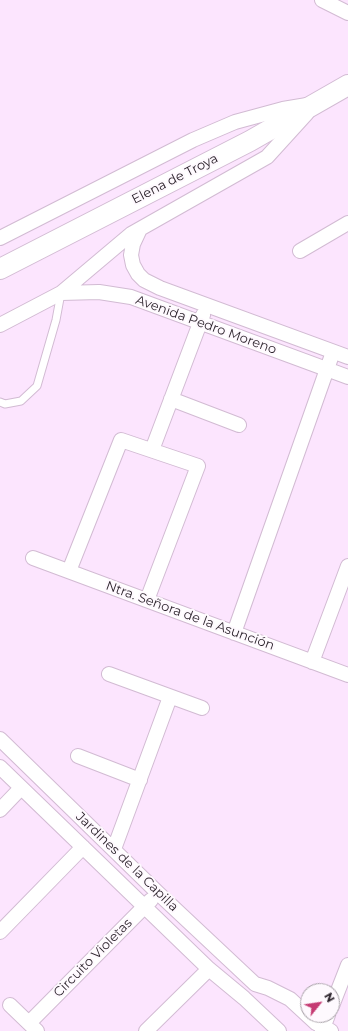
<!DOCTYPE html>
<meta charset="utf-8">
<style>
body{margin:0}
#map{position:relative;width:348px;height:1031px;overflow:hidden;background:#fce5fe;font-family:Montserrat,sans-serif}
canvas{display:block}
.north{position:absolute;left:300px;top:983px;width:40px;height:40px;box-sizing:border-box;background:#fef9fe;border:1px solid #a8a1a8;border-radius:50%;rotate:60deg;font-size:11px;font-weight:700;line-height:16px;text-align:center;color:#271e27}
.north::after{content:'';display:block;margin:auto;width:14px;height:18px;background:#c53b73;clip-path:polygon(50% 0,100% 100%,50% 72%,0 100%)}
</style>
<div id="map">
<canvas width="348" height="1031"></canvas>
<div class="north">N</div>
</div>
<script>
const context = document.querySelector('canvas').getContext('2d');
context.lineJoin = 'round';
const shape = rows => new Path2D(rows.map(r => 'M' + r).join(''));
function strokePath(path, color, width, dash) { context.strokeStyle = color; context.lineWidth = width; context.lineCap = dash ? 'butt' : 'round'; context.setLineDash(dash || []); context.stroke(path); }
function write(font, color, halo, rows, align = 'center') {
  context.font = font + ' Montserrat,sans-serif'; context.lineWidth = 4; context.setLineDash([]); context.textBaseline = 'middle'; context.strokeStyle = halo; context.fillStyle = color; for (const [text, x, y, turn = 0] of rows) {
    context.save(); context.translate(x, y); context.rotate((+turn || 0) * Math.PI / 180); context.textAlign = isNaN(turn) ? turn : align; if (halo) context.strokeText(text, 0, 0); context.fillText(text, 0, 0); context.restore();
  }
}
const service = shape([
 [0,402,5,404,21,401,37,386,56,320,61,293]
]);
const minor = shape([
 [322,0,348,13],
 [140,229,133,244,131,255,133,265,138,274,144,280,160,288,348,357],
 [0,238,193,140,235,122,283,109,307,105],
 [300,251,348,223],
 [61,293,99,292,131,297,348,377],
 [0,325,61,293,131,234,267,157,307,113],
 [171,399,239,425],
 [152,450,203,315],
 [33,558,348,675],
 [69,571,121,440,198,466,147,600],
 [234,633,333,352],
 [312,662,348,566],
 [109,674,202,708],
 [0,739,158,893,255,984,268,988,290,999,316,1023,331,1031],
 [78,756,140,780],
 [0,767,209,969,244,998,279,1031],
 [0,810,21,788],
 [114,849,170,697],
 [0,932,83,847],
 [10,1005,37,1031],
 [332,1006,348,965],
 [29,1023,151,900],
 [146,1031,209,969],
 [322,1031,328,1015]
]);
const secondary = shape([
 [0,269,250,141,348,85]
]);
strokePath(service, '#d2bbd3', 9);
strokePath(minor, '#d2bbd3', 16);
strokePath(secondary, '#d2bbd3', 22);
strokePath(service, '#fff', 7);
strokePath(minor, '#fff', 14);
strokePath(secondary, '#fff', 20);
write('13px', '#271e27', '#fef9fe', [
 ["Elena de Troya",175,179,-27],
 ["Avenida Pedro Moreno",206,325,20],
 ["Ntra. Señora de la Asunción",190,616,20],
 ["Jardines de la Capilla",127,862,44],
 ["Circuito Violetas",93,958,-45]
]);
</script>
